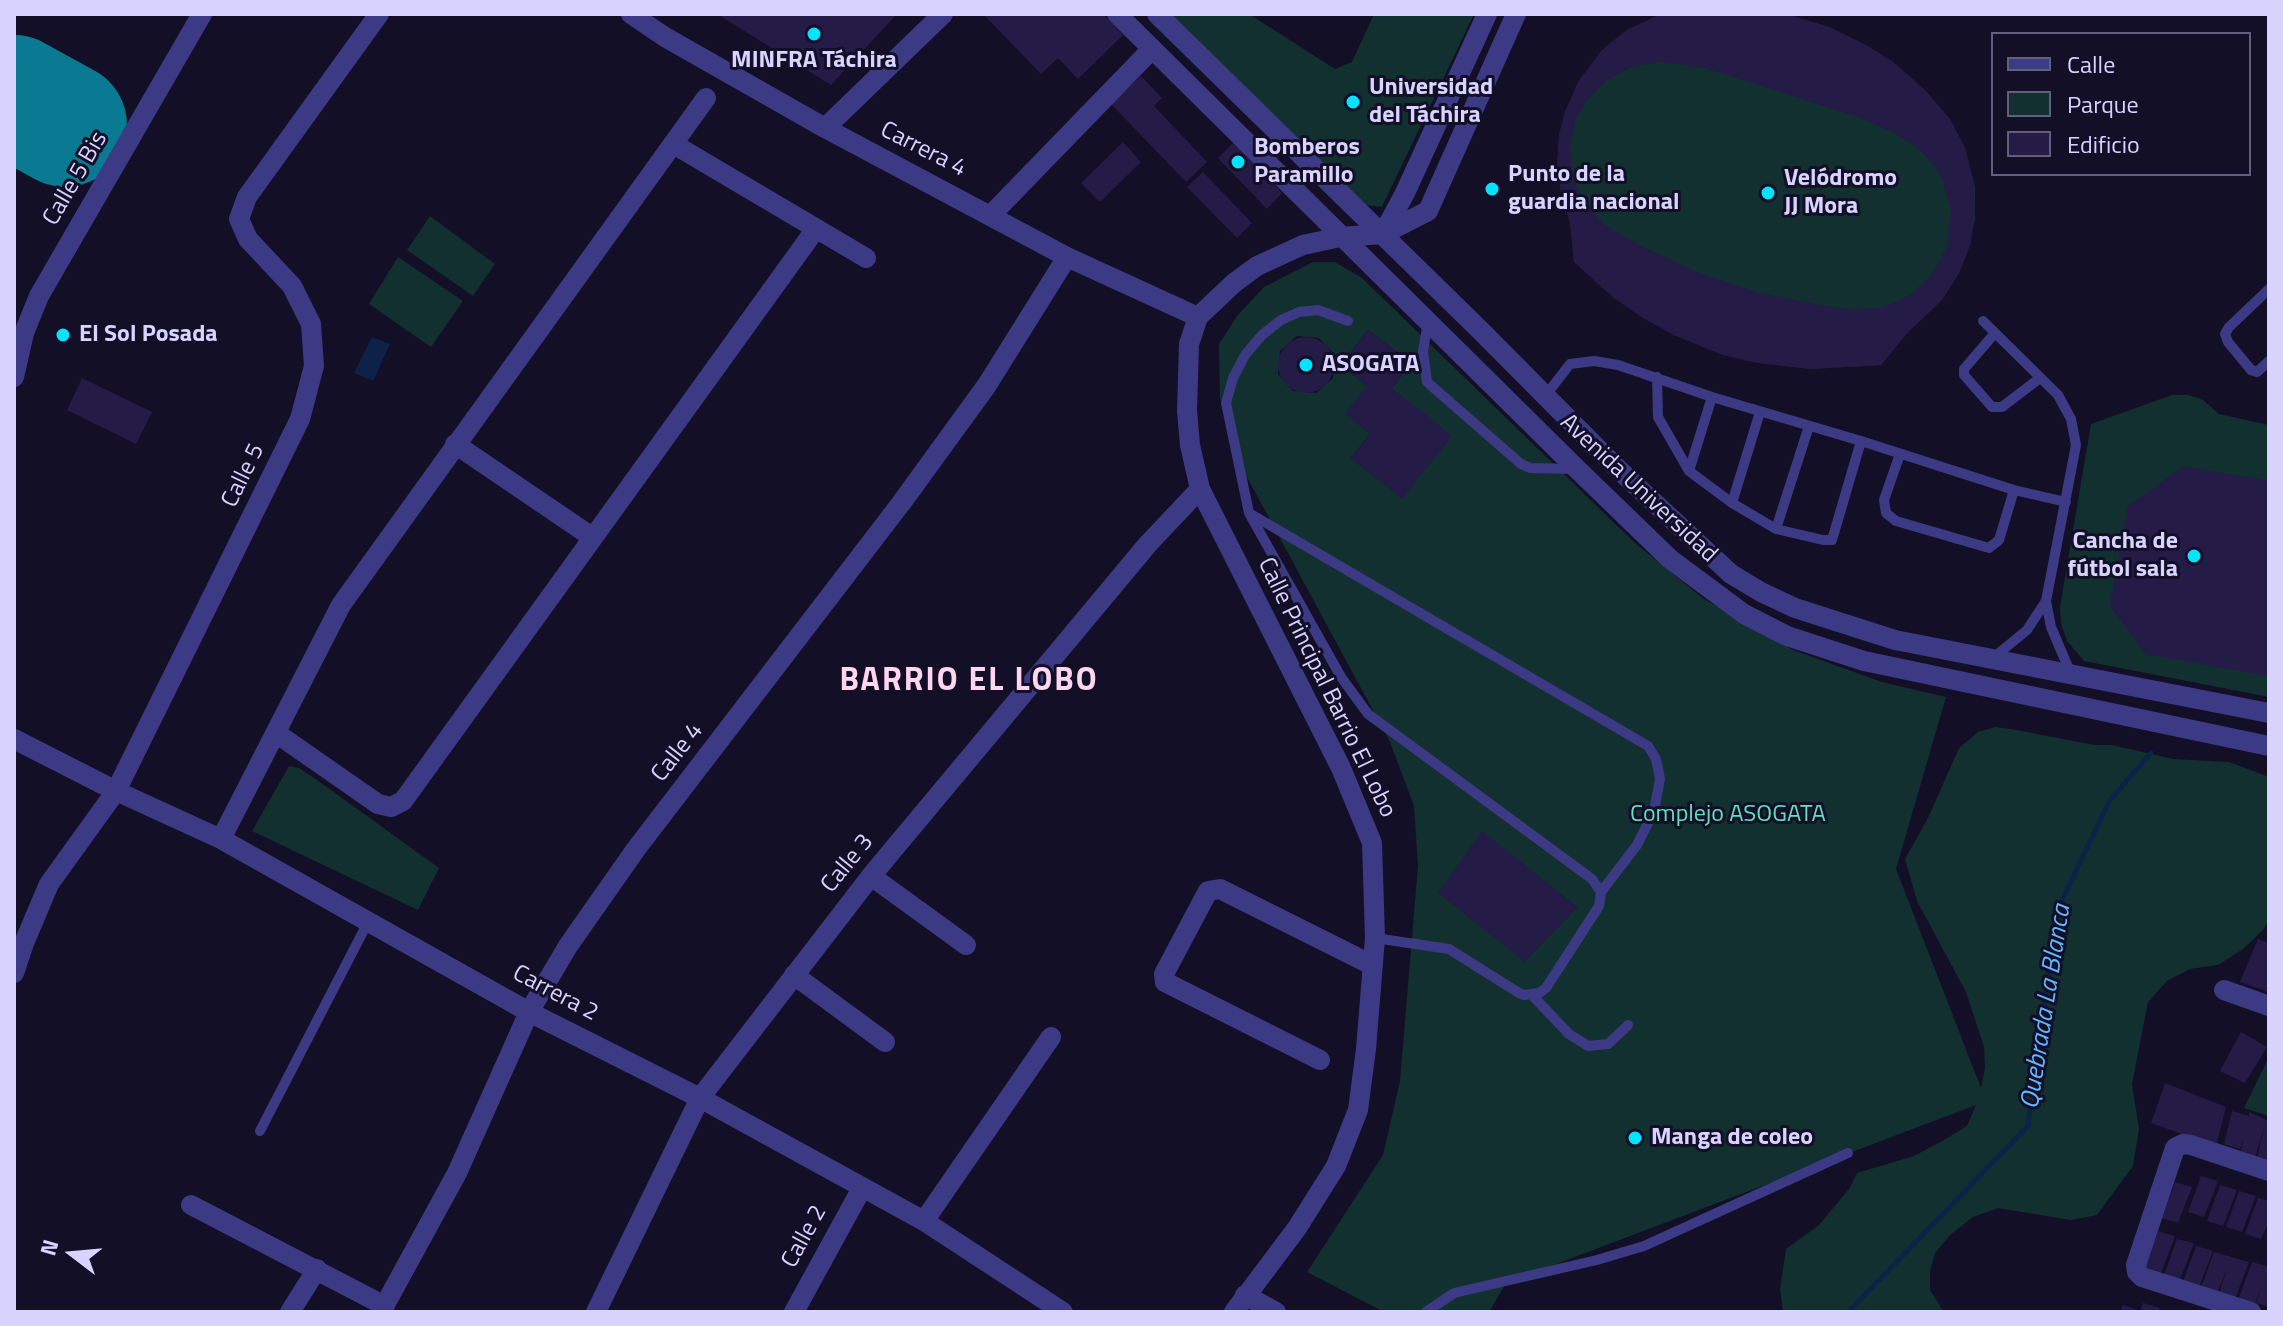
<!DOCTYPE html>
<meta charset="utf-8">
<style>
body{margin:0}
#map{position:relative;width:2283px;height:1326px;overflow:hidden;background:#130f26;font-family:"Titillium Web",sans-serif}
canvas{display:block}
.frame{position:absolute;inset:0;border:16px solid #d9d4ff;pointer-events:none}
.legend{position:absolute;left:1991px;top:32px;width:260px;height:144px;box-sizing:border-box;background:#130f26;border:2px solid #625e7d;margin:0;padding:10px 14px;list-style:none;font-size:24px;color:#d9d4ff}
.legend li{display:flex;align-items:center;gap:16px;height:40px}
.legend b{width:40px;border:2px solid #625e7d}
.north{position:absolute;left:32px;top:1214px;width:80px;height:80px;-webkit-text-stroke:6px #130f26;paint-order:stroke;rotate:286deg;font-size:22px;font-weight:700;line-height:32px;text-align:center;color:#d9d4ff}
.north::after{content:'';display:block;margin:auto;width:28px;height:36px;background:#d9d4ff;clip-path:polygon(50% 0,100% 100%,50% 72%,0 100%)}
</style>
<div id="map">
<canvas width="2283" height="1326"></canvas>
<div class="frame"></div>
<ul class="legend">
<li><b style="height:10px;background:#3d3a85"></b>Calle</li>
<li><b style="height:22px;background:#12302f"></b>Parque</li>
<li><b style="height:22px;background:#241b47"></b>Edificio</li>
</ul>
<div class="north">N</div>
</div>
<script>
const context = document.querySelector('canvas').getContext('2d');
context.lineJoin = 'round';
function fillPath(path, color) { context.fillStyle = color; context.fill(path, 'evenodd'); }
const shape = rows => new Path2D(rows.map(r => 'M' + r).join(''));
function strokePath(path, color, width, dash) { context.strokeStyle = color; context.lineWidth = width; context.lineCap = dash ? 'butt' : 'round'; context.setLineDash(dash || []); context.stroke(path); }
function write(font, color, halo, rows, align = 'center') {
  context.font = font + ' "Titillium Web",sans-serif'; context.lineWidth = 6; context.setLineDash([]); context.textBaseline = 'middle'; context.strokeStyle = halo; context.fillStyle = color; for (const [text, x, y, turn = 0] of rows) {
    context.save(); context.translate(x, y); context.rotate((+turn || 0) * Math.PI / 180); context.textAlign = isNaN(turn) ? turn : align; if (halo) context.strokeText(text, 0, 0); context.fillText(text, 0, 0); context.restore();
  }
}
fillPath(shape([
 [1170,14,1249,14,1335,69,1352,62,1374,14,1474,14,1382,207,1366,205],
 [1661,14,1786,14,1829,27,1868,46,1893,62,1915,81,1950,119,1965,148,1975,187,1975,219,1968,250,1959,273,1942,300,1907,333,1881,365,1811,369,1758,363,1723,355,1674,335,1643,318,1613,297,1574,262,1570,222,1561,192,1557,167,1559,135,1565,112,1578,82,1602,50,1627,30],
 [430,216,495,264,473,296,407,250],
 [398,257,463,301,431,347,369,304],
 [1313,262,1335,262,1362,278,1636,544,1704,599,1793,650,1882,682,1946,697,1896,869,1981,1088,1985,1068,1984,1047,1966,992,1917,901,1905,859,1928,818,1959,748,1978,732,1995,727,2011,729,2094,745,2112,745,2173,759,2229,762,2269,777,2269,920,2263,930,2243,949,2218,965,2190,969,2167,981,2148,1002,2132,1084,2139,1129,2133,1166,2097,1215,2071,1220,1998,1208,1973,1217,1950,1235,1935,1253,1930,1271,1930,1290,1944,1312,1783,1312,1780,1289,1786,1249,1819,1225,1849,1189,1857,1173,1914,1156,1944,1140,1967,1126,1976,1105,1506,1283,1489,1312,1384,1312,1307,1272,1383,1155,1400,1081,1418,866,1414,806,1390,742,1242,468,1220,399,1219,344,1237,316,1264,287],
 [1368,330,1411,363,1392,388,1402,498,1351,458,1370,434,1367,386,1341,365],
 [1297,336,1319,338,1335,355,1333,378,1316,393,1293,391,1278,374,1280,351],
 [1482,832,1577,907,1525,961],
 [2172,395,2188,395,2202,399,2219,414,2269,425,2269,697,2084,661,2067,641,2061,623,2060,607,2091,424],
 [289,766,299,768,317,780,439,868,418,910,252,831],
 [2269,1057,2269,1116,2244,1108]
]), '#12302f');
fillPath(shape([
 [372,337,390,344,373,381,354,373]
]), '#0c2248');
strokePath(shape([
 [1851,1312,1851,1309,2028,1126,2057,910,2110,800,2151,753]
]), '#0c2248', 5);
strokePath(shape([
 [14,97,65,125]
]), '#0a7a92', 124);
fillPath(shape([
 [717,14,897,14,831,85],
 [983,14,1103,14,1123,35,1078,79,1058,58,1041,74],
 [1661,14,1786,14,1829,27,1868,46,1893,62,1926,91,1950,119,1965,148,1973,179,1975,211,1971,243,1959,273,1942,300,1907,333,1881,365,1811,369,1758,363,1723,355,1674,335,1643,318,1613,297,1574,262,1570,222,1561,192,1557,167,1559,135,1565,112,1578,82,1602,50,1627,30],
 [1660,62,1705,68,1858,117,1893,132,1918,148,1934,165,1941,177,1951,209,1947,247,1931,276,1910,295,1884,307,1856,310,1820,305,1757,292,1697,272,1639,245,1603,224,1584,203,1573,177,1570,144,1575,121,1587,100,1607,80,1632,67],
 [1141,76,1162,98,1154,106,1207,162,1186,182,1111,104],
 [1123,142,1141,162,1100,202,1081,183],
 [1234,142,1282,193,1267,209,1218,158],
 [1203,172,1252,223,1237,238,1187,187],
 [1368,330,1411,363,1392,388,1452,436,1402,499,1351,458,1370,434,1345,414,1367,386,1341,365],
 '1278 365a28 28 0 1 1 56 0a28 28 0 1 1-56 0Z',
 [82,378,152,412,136,444,67,410],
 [2184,466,2269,481,2269,676,2145,654,2110,606,2128,506],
 [1482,831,1577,907,1525,962,1438,893],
 [2258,939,2269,943,2269,992,2240,982],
 [2241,1032,2267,1047,2245,1083,2220,1071],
 [2165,1083,2226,1107,2216,1146,2151,1123],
 [2232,1111,2249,1116,2249,1112,2269,1121,2269,1165,2257,1159,2264,1128,2255,1158,2241,1151,2243,1140,2240,1149,2224,1144],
 [2201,1176,2218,1181,2204,1217,2188,1212],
 [2175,1182,2192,1187,2178,1223,2162,1218],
 [2220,1185,2237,1190,2223,1226,2207,1221],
 [2239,1191,2256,1196,2242,1232,2226,1227],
 [2258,1198,2269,1201,2269,1221,2261,1239,2245,1234],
 [2158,1231,2175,1236,2161,1273,2145,1267],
 [2177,1239,2194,1243,2180,1280,2164,1275],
 [2196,1246,2213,1251,2199,1287,2183,1282],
 [2214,1252,2249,1262,2235,1299,2219,1294,2227,1268,2217,1294,2201,1288],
 [2252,1262,2269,1267,2269,1307,2256,1303,2264,1279,2255,1304,2239,1298],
 [2143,1303,2160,1308,2158,1312,2120,1312,2123,1305,2140,1311]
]), '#241b47');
strokePath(shape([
 [2269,289,2229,327,2225,334,2228,342,2251,370,2257,372,2269,361],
 [1348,321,1318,310,1299,312,1281,320,1262,335,1245,355,1233,378,1226,403,1249,513,1341,677,1368,714,1592,879,1601,892],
 [1983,321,2058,395,2071,419,2076,445,2046,601,2027,630,1993,658],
 [1428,322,1423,351,1427,382,1521,464,1530,468,1575,469],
 [1995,333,1964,369,1964,375,1992,407,2002,407,2040,378],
 [1657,377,1658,417,1689,471,1732,503,1776,529,1823,540,1832,540,1861,441],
 [1546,395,1570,364,1594,361,1618,365,1712,397,1861,441,2014,490,2066,502],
 [1900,454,1884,500,1886,513,1896,521,1989,548,1999,540,2014,490],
 [1689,471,1712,397],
 [1732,503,1760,412],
 [1249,513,1648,746,1656,759,1660,779,1654,811,1637,845,1601,892,1599,906,1546,988,1539,993,1524,995,1519,993,1449,949,1375,938],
 [1776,529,1809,426],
 [2046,601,2051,627,2071,674],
 [1532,995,1569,1034,1588,1046,1608,1044,1628,1025],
 [260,1131,368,922],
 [1426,1312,1454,1293,1597,1260,1644,1246,1848,1153]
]), '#3d3a85', 10);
strokePath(shape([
 [631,14,665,37,825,128,1067,257,1198,317],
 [825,128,943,14],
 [675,145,866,258],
 [991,215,1152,49],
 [1383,234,1428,211,1516,14],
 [1383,234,1405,193,1487,14],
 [14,377,24,333,39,296,202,14],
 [455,444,592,537],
 [276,733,378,804,391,807,403,801,815,230],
 [14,739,116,791,221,839,529,1012,700,1098,924,1221,1063,1312],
 [221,839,341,605,706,98],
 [871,876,966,945],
 [14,973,24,943,49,884,116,791,300,419,314,366,311,324,292,286,248,239,239,219,247,197,379,14],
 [794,975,885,1042],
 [2224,990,2269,1006],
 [1320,1060,1165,982,1164,974,1208,891,1220,889,1372,965],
 [191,1205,385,1306],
 [924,1221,1051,1037],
 [1245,1295,1276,1312],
 [290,1312,317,1269],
 [381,1312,457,1173,529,1012,568,946,636,849,902,502,987,385,1067,257],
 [596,1312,700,1098,871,876,1148,544,1200,489],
 [794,1312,862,1188],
 [2251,1312,2142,1277,2137,1272,2136,1265,2175,1148,2183,1144,2191,1145,2269,1171]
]), '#3d3a85', 20);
strokePath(shape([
 [1117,14,1577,469,1670,559,1744,614,1787,636,1864,661,2269,746],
 [1157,14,1481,331,1617,468,1731,574,1761,592,1795,608,1895,640,2269,713],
 [1234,1312,1297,1228,1336,1166,1358,1110,1366,1049,1375,938,1372,843,1341,768,1200,489,1190,445,1187,411,1189,344,1198,317,1234,283,1257,266,1303,245,1340,237,1383,234]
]), '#3d3a85', 20);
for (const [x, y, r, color] of [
 [814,34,8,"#00e5ff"],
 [1353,102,8,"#00e5ff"],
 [1238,162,8,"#00e5ff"],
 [1492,189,8,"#00e5ff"],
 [1768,193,8,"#00e5ff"],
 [63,335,8,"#00e5ff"],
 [1306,365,8,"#00e5ff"],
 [2194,556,8,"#00e5ff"],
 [1635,1138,8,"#00e5ff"]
]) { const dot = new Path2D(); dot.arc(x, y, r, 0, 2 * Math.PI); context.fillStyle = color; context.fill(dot); strokePath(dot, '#130f26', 3); }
write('bold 24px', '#d9d4ff', '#130f26', [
 ["MINFRA Táchira",814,61,"center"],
 ["Universidad",1369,88],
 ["del Táchira",1369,116],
 ["Bomberos",1254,148],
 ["Paramillo",1254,176],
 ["Punto de la",1508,175],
 ["guardia nacional",1508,203],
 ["Velódromo",1784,179],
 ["JJ Mora",1784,207],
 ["El Sol Posada",79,335],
 ["ASOGATA",1322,365],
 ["Cancha de",2178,542,"right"],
 ["fútbol sala",2178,570,"right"],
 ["Manga de coleo",1651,1138]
], 'left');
write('24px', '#d9d4ff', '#130f26', [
 ["Carrera 4",923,150,27],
 ["Calle 5 Bis",76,179,-60],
 ["Calle 5",244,476,-64],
 ["Avenida Universidad",1638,489,43],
 ["Calle Principal Barrio El Lobo",1326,688,64],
 ["Calle 4",678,753,-52],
 ["Calle 3",848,864,-51],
 ["Carrera 2",555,994,28],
 ["Calle 2",805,1237,-61]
]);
write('24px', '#5fe0c0', '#130f26', [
 ["Complejo ASOGATA",1728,815]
]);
write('italic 26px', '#62b6ff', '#130f26', [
 ["Quebrada La Blanca",2047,1007,-81]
]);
context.letterSpacing = '2px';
write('bold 32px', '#ffd6f0', '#130f26', [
 ["BARRIO EL LOBO",969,682]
]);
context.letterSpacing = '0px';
</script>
